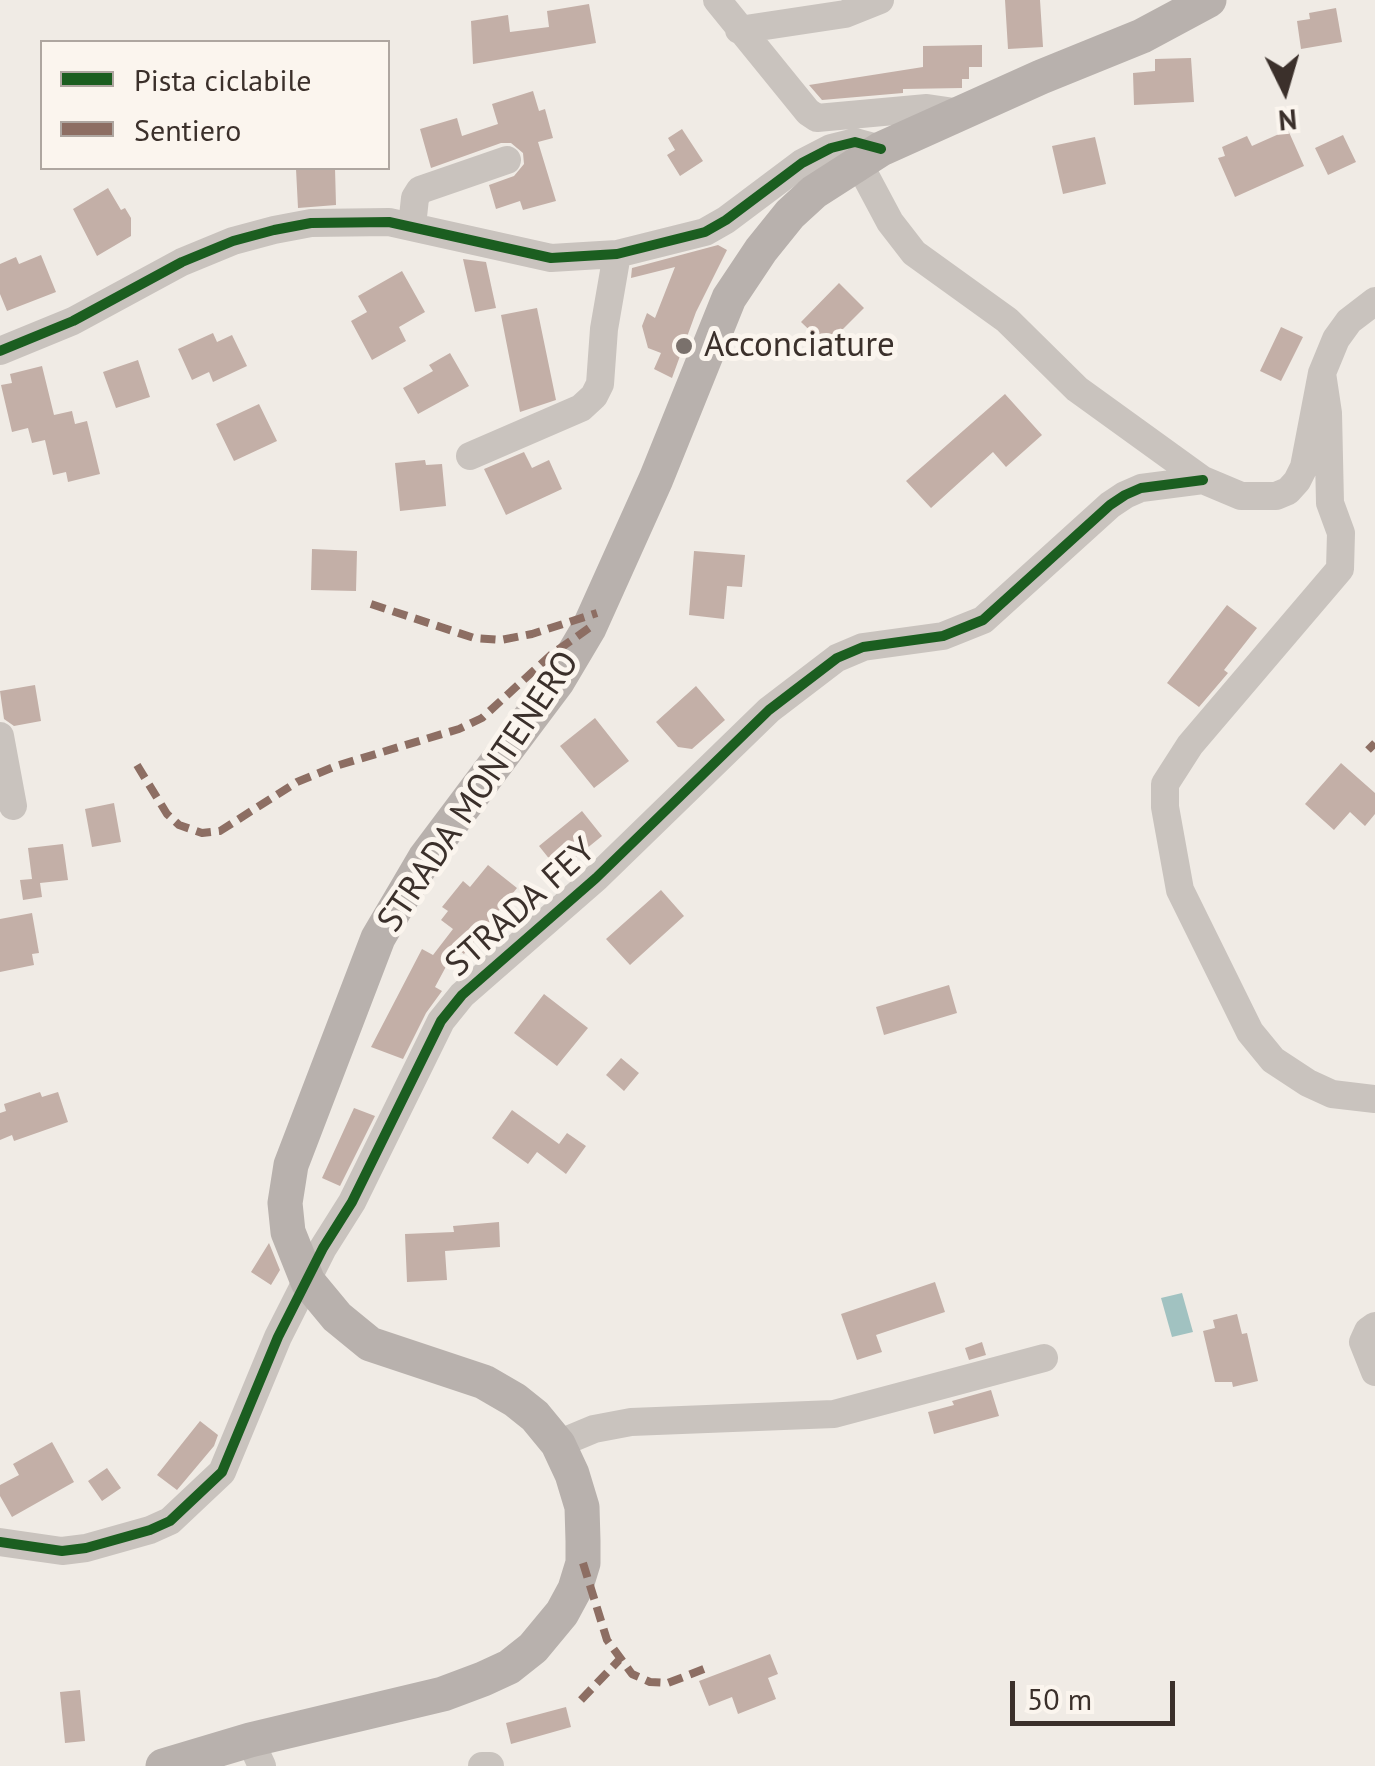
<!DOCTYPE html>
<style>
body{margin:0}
#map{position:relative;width:1375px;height:1766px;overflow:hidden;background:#f0ebe5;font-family:"PT Sans",sans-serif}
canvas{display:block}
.legend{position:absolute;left:40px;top:40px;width:350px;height:130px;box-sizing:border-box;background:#fbf5ee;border:2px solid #aea6a0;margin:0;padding:12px 18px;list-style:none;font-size:30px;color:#3b302b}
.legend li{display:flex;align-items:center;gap:20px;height:50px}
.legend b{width:50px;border:2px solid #aea6a0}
.north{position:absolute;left:1235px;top:40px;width:100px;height:100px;-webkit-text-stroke:8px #fbf5ee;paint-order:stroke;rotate:175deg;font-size:28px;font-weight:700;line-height:40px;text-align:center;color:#3b302b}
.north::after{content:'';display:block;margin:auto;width:35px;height:45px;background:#3b302b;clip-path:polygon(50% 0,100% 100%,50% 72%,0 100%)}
.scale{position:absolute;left:1010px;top:1681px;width:165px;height:45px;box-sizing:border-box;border:5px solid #3b302b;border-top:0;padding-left:12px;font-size:30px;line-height:35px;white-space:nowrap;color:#3b302b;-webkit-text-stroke:8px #fbf5ee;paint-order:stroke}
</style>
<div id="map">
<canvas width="1375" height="1766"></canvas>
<ul class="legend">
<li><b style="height:12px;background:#1b5e20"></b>Pista ciclabile</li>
<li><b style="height:12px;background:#8d6e63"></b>Sentiero</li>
</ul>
<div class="north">N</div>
<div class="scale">50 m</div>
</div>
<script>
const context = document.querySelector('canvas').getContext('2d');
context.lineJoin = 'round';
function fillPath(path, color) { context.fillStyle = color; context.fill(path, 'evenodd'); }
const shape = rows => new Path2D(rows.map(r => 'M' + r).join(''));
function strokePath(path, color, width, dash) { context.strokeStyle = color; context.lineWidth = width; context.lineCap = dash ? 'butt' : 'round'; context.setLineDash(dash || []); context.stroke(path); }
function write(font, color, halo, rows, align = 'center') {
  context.font = font + ' "PT Sans",sans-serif'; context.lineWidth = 10; context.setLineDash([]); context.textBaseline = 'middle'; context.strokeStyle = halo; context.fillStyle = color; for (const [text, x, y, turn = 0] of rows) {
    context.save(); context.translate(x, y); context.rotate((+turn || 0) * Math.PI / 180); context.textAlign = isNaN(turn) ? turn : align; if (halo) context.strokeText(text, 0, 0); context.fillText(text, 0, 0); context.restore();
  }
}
fillPath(shape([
 [1182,1293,1193,1332,1172,1337,1161,1298]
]), '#a1c2c1');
fillPath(shape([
 [1005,0,1040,0,1043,47,1008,49],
 [589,4,596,43,473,64,471,21,508,15,510,32,549,27,547,11],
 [1336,8,1342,42,1301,49,1297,21,1310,19,1309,13],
 [982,45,982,67,969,67,969,79,962,79,962,88,903,89,903,93,822,100,809,85,923,67,923,46],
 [1191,58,1194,102,1134,105,1133,73,1155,71,1155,59],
 [533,91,539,111,545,109,553,138,538,142,556,201,523,210,520,201,496,209,489,185,514,176,524,164,523,153,511,143,501,143,431,168,420,129,457,118,462,136,498,124,492,104],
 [682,129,703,161,680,176,667,155,675,150,668,138],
 [1288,130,1304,166,1235,197,1218,158,1225,156,1222,147,1247,136,1252,146],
 [1343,135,1356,162,1328,175,1315,148],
 [1095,137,1106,184,1063,194,1052,146],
 [335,168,336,205,298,208,296,169],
 [108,188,121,210,125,208,131,218,131,236,97,256,73,209],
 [718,245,727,250,696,312,672,378,654,369,661,353,648,348,642,326,647,313,655,318,675,267,631,278,632,268],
 [41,255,56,292,7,311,0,294,0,264,16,257,19,264],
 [463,259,486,262,496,308,475,312],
 [402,271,425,312,399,327,406,341,372,360,351,321,367,312,358,296],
 [839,283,864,308,826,346,801,322],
 [537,308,556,400,520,412,501,315],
 [1281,327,1303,337,1281,381,1260,371],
 [213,333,217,342,232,335,247,366,213,382,209,372,192,380,178,349],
 [450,353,469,386,418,414,403,388,433,371,429,365],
 [138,360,150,397,116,408,103,372],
 [42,366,54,415,72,411,75,424,87,421,100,474,68,482,66,472,53,475,45,440,32,443,28,428,12,432,1,385,12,383,10,374],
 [1005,394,1042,435,1006,467,993,452,931,508,906,481],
 [259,404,277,441,234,461,216,424],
 [524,452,532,468,549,460,562,489,506,515,484,469],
 [425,460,426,465,442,464,446,506,400,511,395,463],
 [312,549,357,551,356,591,311,590],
 [694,551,745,555,742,587,727,586,724,619,689,615],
 [1227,605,1257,628,1224,670,1228,673,1199,707,1167,683],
 [35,685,41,721,14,726,4,719,0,691],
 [696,686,725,720,692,749,678,747,656,722],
 [595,718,629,761,594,788,560,746],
 [1341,763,1375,793,1375,814,1365,826,1350,812,1334,830,1305,804],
 [114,803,121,842,92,847,85,809],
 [582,811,602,836,559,871,539,846],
 [63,844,68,880,40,883,42,897,23,900,20,880,32,879,28,848],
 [488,865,517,888,464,954,456,948,435,987,442,991,426,1013,403,1059,371,1047,422,949,433,955,453,929,441,920,448,911,442,907,463,881,470,887],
 [661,890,684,916,630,965,606,939],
 [32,913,39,953,32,954,34,965,0,972,0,919],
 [949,985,957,1013,884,1035,876,1007],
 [544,994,588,1028,557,1066,514,1033],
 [621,1058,639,1073,624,1091,606,1075],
 [40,1092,42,1097,58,1092,68,1122,14,1141,12,1135,0,1140,0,1113,6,1111,4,1104],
 [354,1108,375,1116,340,1186,322,1178],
 [512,1110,559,1144,567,1133,586,1146,566,1174,537,1152,528,1164,492,1138],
 [499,1222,500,1247,445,1251,447,1280,407,1282,405,1234,454,1232,453,1226],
 [269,1243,280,1270,271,1285,251,1272],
 [935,1282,945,1312,876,1335,882,1352,857,1360,841,1314],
 [1237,1314,1242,1334,1247,1333,1258,1381,1233,1387,1232,1382,1215,1382,1203,1331,1215,1328,1213,1320],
 [982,1342,986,1355,969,1360,965,1348],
 [991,1390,999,1416,934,1434,928,1412,954,1405,952,1401],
 [200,1421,218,1435,214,1446,177,1490,157,1475],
 [52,1442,74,1482,12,1517,0,1496,0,1485,19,1475,13,1464],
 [107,1468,121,1488,102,1501,88,1481],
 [770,1654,778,1674,768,1678,776,1699,738,1714,732,1697,709,1706,699,1681],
 [80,1690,85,1741,65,1743,60,1692],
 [566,1707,571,1727,511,1744,506,1723]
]), '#c3afa7');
strokePath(shape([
 [717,0,808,112,817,118,927,108,961,113],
 [739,30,845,14,880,0],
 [858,162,890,222,914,253,1007,320,1077,389,1203,480,1241,496,1276,496,1288,491,1297,481,1304,467,1322,373,1336,339,1349,321,1375,301],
 [412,226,415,198,420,190,507,160],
 [0,351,73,321,182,262,233,241,274,230,311,223,389,222,551,258,617,254,705,232,726,220,802,163,831,148,855,142,881,149],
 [1322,373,1328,413,1330,503,1341,533,1340,569,1190,745,1165,784,1165,807,1180,890,1250,1032,1273,1060,1308,1083,1332,1094,1375,1099],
 [470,456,581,408,594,396,600,384,604,329,617,254],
 [0,736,13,806],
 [1375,1326,1368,1331,1363,1342,1375,1372],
 [558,1444,594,1429,631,1422,834,1414,1044,1358],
 [0,1542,62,1551,86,1548,150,1530,170,1521,222,1472,278,1337,323,1248,352,1202,441,1021,462,995,596,878,769,710,837,658,863,647,943,636,983,620,1110,505,1125,495,1141,488,1203,480],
 [250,1740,262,1766],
 [482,1766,490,1766]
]), '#c9c3be', 28);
strokePath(shape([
 [163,1766,250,1740,443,1694,483,1679,509,1667,533,1648,562,1613,575,1589,583,1563,583,1541,582,1507,572,1474,558,1444,535,1416,515,1400,484,1382,370,1344,337,1317,308,1282,288,1232,285,1203,291,1165,378,938,425,858,557,682,589,628,656,479,729,298,761,250,790,214,814,192,881,149,1041,77,1142,36,1209,0]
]), '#b8b1ad', 35);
strokePath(shape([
 [371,604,474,638,501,640,532,634,597,613],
 [1368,750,1375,743],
 [137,765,167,814,179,825,202,833,220,831,297,782,336,766,459,729,482,718,552,654,589,628],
 [583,1563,607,1640,632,1674,650,1682,668,1683,704,1669],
 [581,1700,619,1660]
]), '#8d6e63', 8, [15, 8]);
strokePath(shape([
 [0,351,73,321,182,262,233,241,274,230,311,223,389,222,551,258,617,254,705,232,726,220,802,163,831,148,855,142,881,149],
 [0,1542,62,1551,86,1548,150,1530,170,1521,222,1472,278,1337,323,1248,352,1202,441,1021,462,995,596,878,769,710,837,658,863,647,943,636,983,620,1110,505,1125,495,1141,488,1203,480]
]), '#1b5e20', 10);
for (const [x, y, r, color] of [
 [684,346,10,"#7a716c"]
]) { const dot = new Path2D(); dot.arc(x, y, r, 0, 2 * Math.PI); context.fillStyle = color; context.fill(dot); strokePath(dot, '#fbf5ee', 4); }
write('35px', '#3b302b', '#fbf5ee', [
 ["Acconciature",704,346]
], 'left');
write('35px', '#3b302b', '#fbf5ee', [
 ["STRADA MONTENERO",479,792,-56],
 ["STRADA FEY",521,908,-42]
]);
</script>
